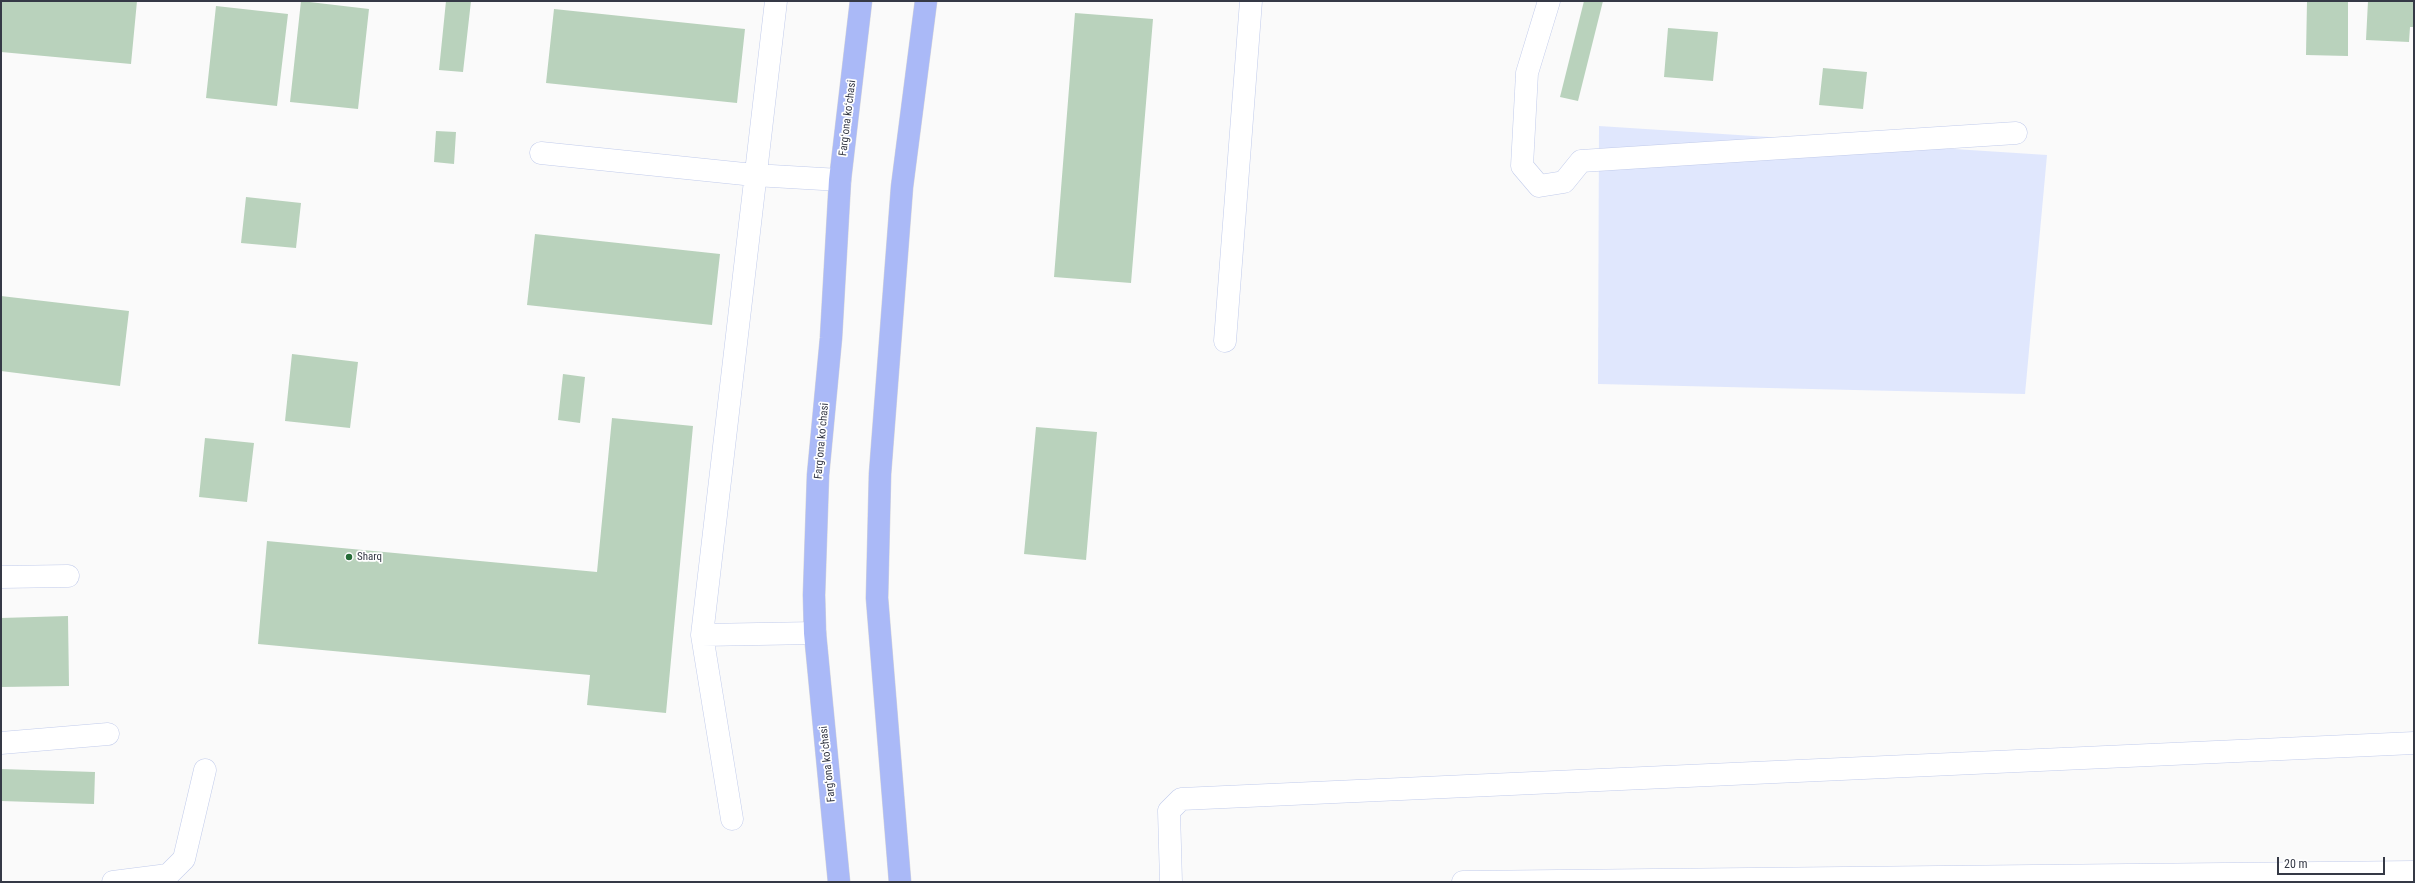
<!DOCTYPE html>
<meta charset="utf-8">
<style>
body{margin:0}
#map{position:relative;width:2415px;height:883px;overflow:hidden;background:#fafafa;font-family:"Roboto Condensed",sans-serif}
canvas{display:block}
.frame{position:absolute;inset:0;border:2px solid #353946;pointer-events:none}
.scale{position:absolute;left:2277px;top:857px;width:108px;height:18px;box-sizing:border-box;border:2px solid #353946;border-top:0;padding-left:5px;font-size:12px;line-height:14px;white-space:nowrap;color:#353946;-webkit-text-stroke:3px #fff;paint-order:stroke}
</style>
<div id="map">
<canvas width="2415" height="883"></canvas>
<div class="frame"></div>
<div class="scale">20 m</div>
</div>
<script>
const context = document.querySelector('canvas').getContext('2d');
context.lineJoin = 'round';
function fillPath(path, color) { context.fillStyle = color; context.fill(path, 'evenodd'); }
const shape = rows => new Path2D(rows.map(r => 'M' + r).join(''));
function strokePath(path, color, width, dash) { context.strokeStyle = color; context.lineWidth = width; context.lineCap = dash ? 'butt' : 'round'; context.setLineDash(dash || []); context.stroke(path); }
function write(font, color, halo, rows, align = 'center') {
  context.font = font + ' "Roboto Condensed",sans-serif'; context.lineWidth = 3.5; context.setLineDash([]); context.textBaseline = 'middle'; context.strokeStyle = halo; context.fillStyle = color; for (const [text, x, y, turn = 0] of rows) {
    context.save(); context.translate(x, y); context.rotate((+turn || 0) * Math.PI / 180); context.textAlign = isNaN(turn) ? turn : align; if (halo) context.strokeText(text, 0, 0); context.fillText(text, 0, 0); context.restore();
  }
}
fillPath(shape([
 [1599,126,2047,155,2025,394,1598,384]
]), '#e0e7fd');
fillPath(shape([
 [1,1,137,1,131,64,1,52],
 [301,1,369,9,358,109,290,102],
 [446,1,471,1,463,72,439,70],
 [1584,1,1603,1,1578,101,1560,97],
 [2307,1,2348,1,2348,56,2306,55],
 [2368,1,2414,1,2414,27,2410,27,2409,42,2366,40],
 [216,6,288,14,277,106,206,98],
 [554,9,745,29,737,103,546,83],
 [1075,13,1153,19,1131,283,1054,277],
 [1668,28,1718,32,1713,81,1664,77],
 [1823,68,1867,72,1863,109,1819,105],
 [436,131,456,132,454,164,434,162],
 [246,197,301,203,296,248,241,243],
 [535,234,720,254,712,325,527,305],
 [1,296,129,311,120,386,1,371],
 [292,354,358,362,350,428,285,421],
 [563,374,585,377,580,423,558,420],
 [612,418,693,426,666,713,587,705,590,675,258,644,267,541,597,572],
 [1036,427,1097,432,1086,560,1024,554],
 [205,438,254,443,247,502,199,497],
 [68,616,69,686,1,687,1,618],
 [1,769,95,772,94,804,1,801]
]), '#b9d2bc');
const service = shape([
 [1549,1,1527,73,1522,166,1539,186,1564,182,1581,161,2016,133],
 [541,153,754,175,840,180],
 [1225,341,1251,1],
 [1,577,68,576],
 [702,635,815,633],
 [1,743,108,734],
 [732,819,702,635,776,1],
 [113,882,168,875,184,859,205,770],
 [1171,882,1169,811,1181,799,2414,743]
]);
const secondary = shape([
 [1463,882,2414,872]
]);
const primary = shape([
 [839,882,815,633,814,595,818,475,831,338,840,180,861,1],
 [900,882,877,598,880,474,902,187,926,1]
]);
strokePath(service, '#c1cbeb', 23);
strokePath(secondary, '#c1cbeb', 23);
strokePath(primary, '#d7d7da', 23);
strokePath(service, '#fff', 22);
strokePath(secondary, '#fff', 22);
strokePath(primary, '#aab9f7', 22);
for (const [x, y, r, color] of [
 [349,557,4,"#256b37"]
]) { const dot = new Path2D(); dot.arc(x, y, r, 0, 2 * Math.PI); context.fillStyle = color; context.fill(dot); strokePath(dot, '#fff', 1.5); }
write('11px', '#353946', '#fff', [
 ["Fargʻona koʻchasi",848,118,-83],
 ["Fargʻona koʻchasi",822,441,-85],
 ["Fargʻona koʻchasi",828,764,-96]
]);
write('11px', '#353946', '#fff', [
 ["Sharq",357,557]
], 'left');
</script>
